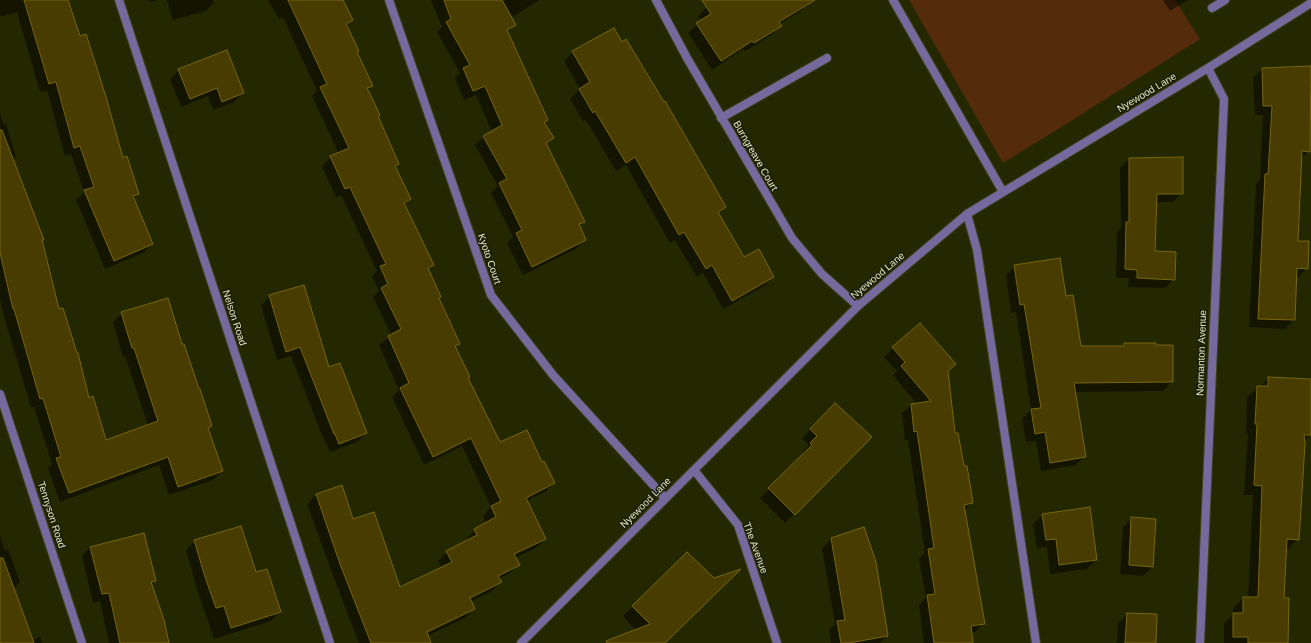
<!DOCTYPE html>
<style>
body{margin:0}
canvas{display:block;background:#242801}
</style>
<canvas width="1311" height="643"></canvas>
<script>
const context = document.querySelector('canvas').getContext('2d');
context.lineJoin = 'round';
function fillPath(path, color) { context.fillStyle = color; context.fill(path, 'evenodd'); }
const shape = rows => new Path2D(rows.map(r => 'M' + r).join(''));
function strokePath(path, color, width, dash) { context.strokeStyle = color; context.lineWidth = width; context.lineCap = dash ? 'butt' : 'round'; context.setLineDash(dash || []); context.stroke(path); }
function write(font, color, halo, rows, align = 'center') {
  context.font = font + ' Helvetica,sans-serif'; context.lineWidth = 3; context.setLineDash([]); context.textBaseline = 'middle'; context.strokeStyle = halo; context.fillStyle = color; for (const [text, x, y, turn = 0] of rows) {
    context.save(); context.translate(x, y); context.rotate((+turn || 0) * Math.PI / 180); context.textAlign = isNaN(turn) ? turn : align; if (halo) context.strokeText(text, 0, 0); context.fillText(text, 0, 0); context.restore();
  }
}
fillPath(shape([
 [909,0,1175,0,1200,39,1071,121,1003,163]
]), '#542c0c');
fillPath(shape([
 [0,0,67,0,122,159,138,194,133,199,152,244,143,253,105,269,76,200,84,192,71,154,65,156,47,90,40,92,17,12,0,17],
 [150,0,159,0,150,2],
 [167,0,213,0,214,3,206,11,173,20],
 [268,0,342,0,352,20,346,26,356,52,372,85,367,90,377,117,398,164,394,167,410,199,404,205,433,265,428,270,459,343,455,348,467,379,500,444,542,463,554,483,545,492,526,501,545,539,536,548,515,558,519,564,510,573,499,579,501,582,492,591,470,602,474,609,465,618,427,636,430,643,359,643,332,573,307,504,316,495,341,486,353,520,399,588,441,568,438,561,447,552,467,541,466,539,475,530,486,524,483,516,491,507,462,446,424,465,392,397,399,390,379,345,391,335,373,297,379,291,372,276,377,271,341,195,336,197,322,166,331,157,339,154,312,96,317,91,283,17,279,19],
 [431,0,539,0,511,18,515,24,507,32,544,122,553,138,546,145,583,221,579,226,585,240,576,249,523,275,507,243,513,237,491,193,498,186,475,145,484,136,492,132,476,95,464,100,455,78,460,73,437,32,442,27],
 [719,0,810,0,811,2,802,10,780,24,781,26,772,35,745,51,743,49,712,70,688,33,701,21,698,16,707,7],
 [1163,0,1188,0,1170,11],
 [573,52,725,207,718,214,744,258,773,277,764,286,723,309,703,273,697,277,675,240,670,243,626,165,616,171,586,120,583,121,570,99,580,89,564,61],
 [1311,67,1311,113,1309,151,1301,159,1297,242,1307,268,1298,277,1295,277,1294,320,1285,329,1249,327,1256,184,1260,180,1263,115,1255,115,1253,78,1262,69],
 [179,70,243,93,234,102,213,110,208,96,181,107,170,79],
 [0,113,4,125,6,124,16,157,13,161,43,239,41,241,58,310,88,399,106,441,148,425,125,356,123,357,113,322,122,313,181,346,211,426,208,429,222,471,213,480,169,495,159,465,60,502,48,468,52,464,34,407,31,407,4,317,0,299],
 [1129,159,1182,193,1173,202,1156,202,1154,252,1174,279,1165,288,1128,287,1129,278,1116,278,1117,232,1121,228,1120,168],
 [1015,266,1065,297,1080,347,1122,347,1124,344,1172,346,1172,382,1163,391,1074,392,1085,456,1076,465,1041,471,1036,441,1026,442,1022,419,1031,410,1016,312,1011,313,1006,275],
 [270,296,328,369,366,433,357,442,330,452,326,442,325,443,291,356,277,360,261,305],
 [920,324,947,372,954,434,972,503,964,510,984,623,975,632,971,633,972,643,924,643,919,605,926,598,919,559,925,553,908,440,905,440,902,413,911,405,917,404,893,375,897,371,884,357],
 [1269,378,1311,380,1310,435,1304,441,1298,539,1288,549,1285,549,1283,599,1287,643,1224,643,1224,624,1233,614,1233,608,1243,598,1248,598,1253,495,1244,495,1248,434,1246,434,1247,397],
 [835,404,870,437,785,523,760,498,804,455,802,453,809,445,802,438],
 [1042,515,1096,560,1087,569,1050,574,1047,547,1037,548,1033,524],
 [1132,518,1152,567,1143,576,1120,574,1123,527],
 [863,528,875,562,887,636,880,643,831,643,829,630,835,624,822,548,831,539],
 [0,536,5,551,8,549,20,582,13,589,14,643,0,643],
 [195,541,255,574,280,612,271,621,214,639,196,586,186,550],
 [90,547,154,581,151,585,168,643,109,643,100,601,93,603,82,556],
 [687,553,664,643,610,643,636,631,623,616],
 [1127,614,1156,615,1155,643,1117,643,1118,623],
 [40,637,42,643,24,643]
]), '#0007');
const building = shape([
 [24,0,68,0,80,36,86,34,106,97,123,158,127,156,139,194,133,196,153,244,114,261,84,190,94,187,80,146,74,148,56,82,49,84,24,0],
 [288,0,343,0,353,20,346,24,359,51,357,52,373,86,367,88,380,115,378,116,399,164,395,166,411,199,404,203,434,265,428,268,441,297,439,298,460,344,455,346,470,377,468,378,500,442,527,430,542,462,544,461,555,483,526,498,546,539,514,554,520,565,498,576,502,582,470,598,475,609,427,632,431,643,371,643,340,564,316,494,342,485,353,519,374,512,400,587,452,562,446,551,477,535,474,529,496,517,491,506,501,501,471,438,433,457,400,388,409,383,388,336,401,329,381,288,388,284,380,266,386,264,350,187,345,189,330,156,349,148,320,87,327,84,288,0],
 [444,0,502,0,516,25,507,30,548,120,544,122,554,138,546,143,585,222,579,224,586,240,532,267,516,233,522,230,499,183,507,179,483,136,502,125,485,86,473,91,463,68,470,65,446,22,451,19,444,0],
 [702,0,815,0,779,22,782,26,754,43,752,41,721,61,696,23,711,14,702,0],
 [614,28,622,42,626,39,664,102,665,101,726,207,718,212,744,257,759,249,774,277,732,301,712,265,706,269,684,232,679,235,635,157,626,163,595,111,593,113,579,89,590,82,572,51,614,28],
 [227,50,244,93,222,102,217,88,190,99,178,69,227,50],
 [1311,66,1310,152,1302,151,1298,241,1309,241,1308,269,1297,268,1295,320,1258,319,1265,174,1268,174,1272,106,1263,106,1262,68,1311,66],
 [0,130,2,130,44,240,42,240,59,309,63,308,77,353,78,353,89,398,93,396,106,440,158,421,134,348,132,348,121,312,168,298,182,344,184,344,199,389,200,389,212,426,208,428,223,471,178,487,168,457,69,493,56,458,61,457,43,398,40,399,14,309,13,309,0,253,0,130],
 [1183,157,1183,194,1157,194,1155,251,1176,252,1175,280,1137,278,1137,270,1125,269,1126,222,1129,222,1129,158,1183,157],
 [1060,258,1066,296,1073,295,1081,346,1124,346,1124,343,1156,343,1156,345,1173,345,1173,382,1074,383,1086,457,1050,463,1045,432,1035,434,1031,409,1041,408,1024,304,1020,305,1014,265,1060,258],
 [304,285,329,367,340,363,367,433,339,444,335,434,334,434,300,347,286,352,269,295,304,285],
 [920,323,956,364,948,371,955,433,958,433,964,466,967,466,973,503,964,505,985,624,971,626,973,643,934,643,927,595,935,594,928,549,934,548,917,431,914,432,911,404,931,401,901,366,905,362,892,347,920,323],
 [1268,377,1311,379,1311,435,1304,435,1305,443,1299,540,1287,539,1284,598,1289,598,1288,643,1248,643,1248,637,1233,637,1233,613,1243,613,1243,597,1258,597,1262,486,1254,485,1257,424,1255,424,1257,386,1268,386,1268,377],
 [835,403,872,437,795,515,768,488,812,445,810,443,817,436,810,429,835,403],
 [1090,507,1097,560,1059,565,1056,539,1046,540,1042,514,1090,507],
 [1131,517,1156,519,1153,567,1129,565,1131,517],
 [241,526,256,572,267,569,281,612,231,628,224,606,216,608,205,577,194,540,241,526],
 [864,527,876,562,888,636,849,643,841,643,837,621,845,620,831,538,864,527],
 [144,533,156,581,151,582,164,620,169,643,120,643,109,593,102,594,90,547,144,533],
 [687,552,714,578,741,569,665,643,607,643,606,641,650,624,632,606,687,552],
 [0,558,3,558,34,643,0,643,0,558],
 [1127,613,1157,614,1156,643,1125,643,1127,613]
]);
fillPath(building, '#493c00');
strokePath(building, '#776510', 1);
const lane = shape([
 [893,0,1003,192],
 [1212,8,1225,0],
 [721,118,827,58]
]);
const street = shape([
 [119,0,330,643],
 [389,0,491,295,553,375,665,498],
 [656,0,687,58,792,238,822,274,858,306],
 [967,214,977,250,1036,643],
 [0,394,82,643],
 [694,470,738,525,777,643],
 [521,643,858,306,967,214,1208,68,1311,3],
 [1200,643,1224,99,1208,68]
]);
strokePath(lane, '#3f431c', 10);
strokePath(street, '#3f431c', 10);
strokePath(lane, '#76699e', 8);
strokePath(street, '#76699e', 8);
write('10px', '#e3eac5', '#1b1e07', [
 ["Nyewood Lane",1147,93,-31],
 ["Burngreave Court",755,156,60],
 ["Kyoto Court",489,259,71],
 ["Nyewood Lane",878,276,-40],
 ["Nelson Road",234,318,72],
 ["Normanton Avenue",1202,353,-88],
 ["Nyewood Lane",646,503,-45],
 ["Tennyson Road",51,515,72],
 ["The Avenue",755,548,70]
]);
</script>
